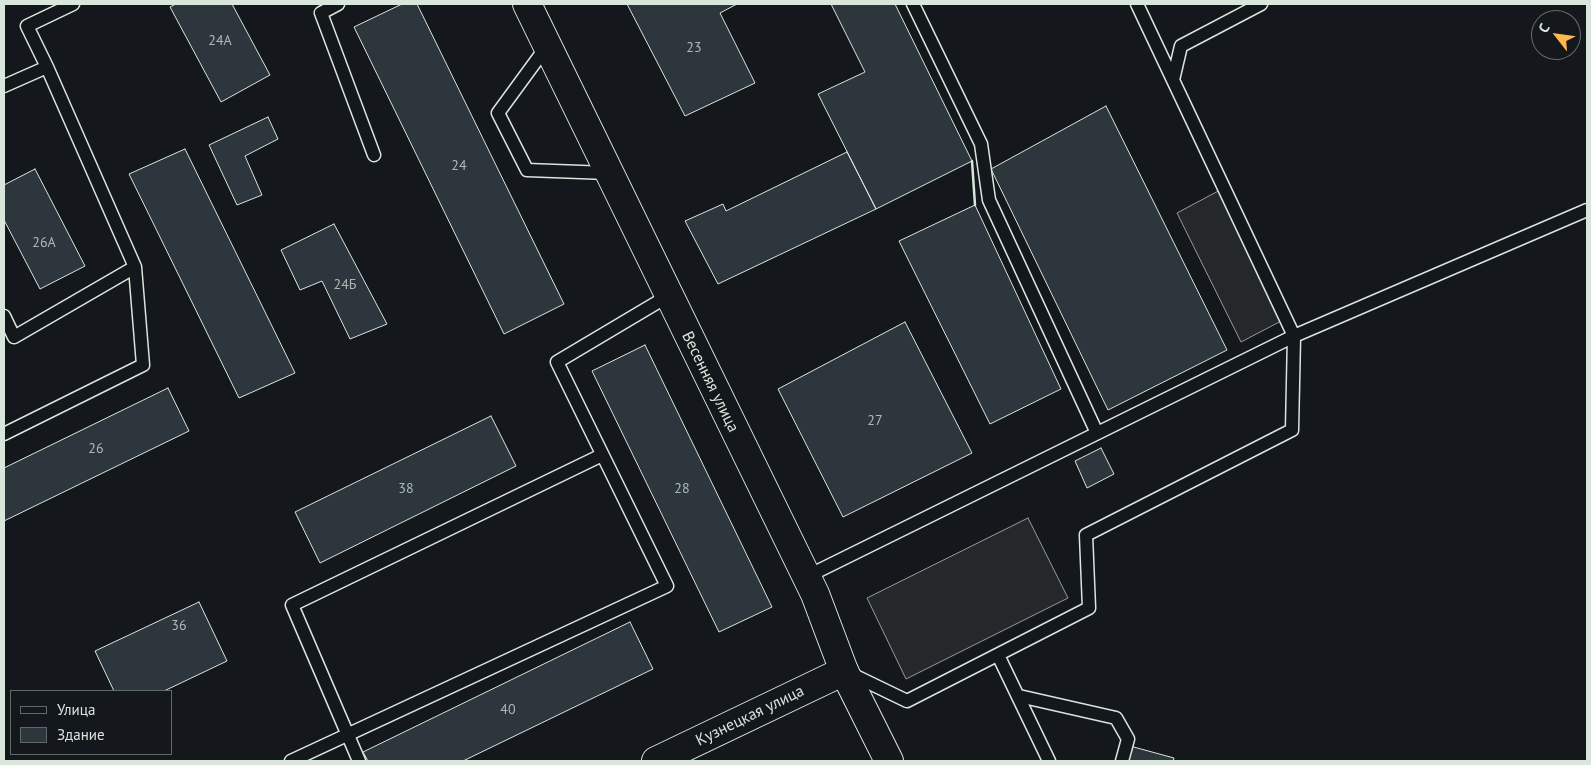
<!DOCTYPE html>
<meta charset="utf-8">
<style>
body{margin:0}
#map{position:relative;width:1591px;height:765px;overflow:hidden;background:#14181c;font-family:"PT Sans",sans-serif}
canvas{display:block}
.frame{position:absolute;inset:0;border:5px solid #d8e6dc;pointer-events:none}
.legend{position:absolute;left:10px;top:690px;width:162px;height:65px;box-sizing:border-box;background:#14181c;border:1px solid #626a69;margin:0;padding:6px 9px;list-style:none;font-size:15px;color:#d8e6dc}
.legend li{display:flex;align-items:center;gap:10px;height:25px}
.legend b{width:25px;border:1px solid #626a69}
.north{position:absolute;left:1531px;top:10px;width:50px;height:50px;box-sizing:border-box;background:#14181c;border:1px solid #626a69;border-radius:50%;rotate:300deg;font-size:14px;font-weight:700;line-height:20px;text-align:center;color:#d8e6dc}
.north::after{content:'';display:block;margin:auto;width:18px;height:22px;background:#ffb74d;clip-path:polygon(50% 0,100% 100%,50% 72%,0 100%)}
</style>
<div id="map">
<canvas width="1591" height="765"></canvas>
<div class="frame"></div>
<ul class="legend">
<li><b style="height:6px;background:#14181c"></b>Улица</li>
<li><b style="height:14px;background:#2c363c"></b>Здание</li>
</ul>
<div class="north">С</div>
</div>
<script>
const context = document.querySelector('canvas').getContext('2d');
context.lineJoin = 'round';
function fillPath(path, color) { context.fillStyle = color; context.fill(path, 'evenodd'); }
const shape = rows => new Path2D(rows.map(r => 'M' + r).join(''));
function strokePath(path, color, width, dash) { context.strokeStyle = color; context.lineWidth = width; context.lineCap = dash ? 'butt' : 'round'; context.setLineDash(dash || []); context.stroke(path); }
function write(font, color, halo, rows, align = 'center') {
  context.font = font + ' "PT Sans",sans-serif'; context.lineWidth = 4; context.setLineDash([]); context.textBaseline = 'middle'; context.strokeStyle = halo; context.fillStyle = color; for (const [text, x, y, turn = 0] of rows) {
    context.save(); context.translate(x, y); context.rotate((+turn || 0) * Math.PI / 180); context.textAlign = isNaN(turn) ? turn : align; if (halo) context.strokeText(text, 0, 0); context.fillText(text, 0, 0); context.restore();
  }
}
const parking = shape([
 [1222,189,1285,319,1241,342,1177,213,1222,189],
 [1028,518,1068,598,906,679,867,598,1028,518]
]);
fillPath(parking, '#24282b');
strokePath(parking, '#939e99', 1);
const building = shape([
 [176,4,232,4,270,75,221,102,170,7,176,4],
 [402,4,417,4,564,304,504,334,354,27,402,4],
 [627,4,737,4,720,13,755,83,685,116,627,4],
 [831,4,895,4,972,161,876,209,818,94,865,72,831,4],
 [1106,106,1227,350,1108,410,991,169,1106,106],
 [268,117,278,139,245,156,262,195,237,205,209,145,268,117],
 [185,149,295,373,239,398,129,174,185,149],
 [847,152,876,209,718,284,685,221,723,204,726,211,847,152],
 [35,169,85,266,40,289,4,220,4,185,35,169],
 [975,205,1061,389,990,424,899,241,975,205],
 [334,224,387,324,350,339,322,281,300,290,281,250,334,224],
 [905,322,972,453,843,517,778,389,905,322],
 [645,345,772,607,719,632,592,371,645,345],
 [168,388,189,431,4,521,4,468,168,388],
 [491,416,516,466,320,563,295,512,491,416],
 [1101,448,1114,474,1087,488,1075,461,1101,448],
 [199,602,227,661,164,691,114,691,95,651,199,602],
 [630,622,653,669,463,761,368,761,363,752,630,622],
 [1130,746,1174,758,1173,761,1126,761,1130,746]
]);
fillPath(building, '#2c363c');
strokePath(building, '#d8e6dc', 1);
const service = shape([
 [338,4,321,13,374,155],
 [913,4,981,144,989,200,1097,433],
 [547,46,498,113,527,170,608,173],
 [1173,80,1181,46,1261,4],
 [4,86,47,67,27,26,73,4],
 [4,316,14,337,135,267],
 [4,434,143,365,135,267,47,67],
 [806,577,1294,336,1587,210],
 [998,655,1049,761],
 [849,673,907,701,1089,608,1086,535,1292,430,1294,336,1137,4],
 [1019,696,1116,718,1128,739,1122,761],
 [291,761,667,586,557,362,668,296],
 [359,761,292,605,602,455]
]);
const tertiary = shape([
 [844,671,889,761]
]);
const secondary = shape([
 [527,4,815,594,844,671,656,761]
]);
strokePath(service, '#d8e6dc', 15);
strokePath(tertiary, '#d8e6dc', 30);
strokePath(secondary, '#d8e6dc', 30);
strokePath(service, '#14181c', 12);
strokePath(tertiary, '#14181c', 28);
strokePath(secondary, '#14181c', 28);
strokePath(shape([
 [972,161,975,205]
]), '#d8e6dc', 2.5);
write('14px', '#adbab4', null, [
 ["24А",220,41],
 ["23",694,48],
 ["24",459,166],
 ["26А",44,243],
 ["24Б",345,285],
 ["27",875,421],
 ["26",96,449],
 ["38",406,489],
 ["28",682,489],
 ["36",179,626],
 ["40",508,710]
]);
write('16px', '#d8e6dc', '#14181c', [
 ["Весенняя улица",710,382,64],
 ["Кузнецкая улица",750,716,-26]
]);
</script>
